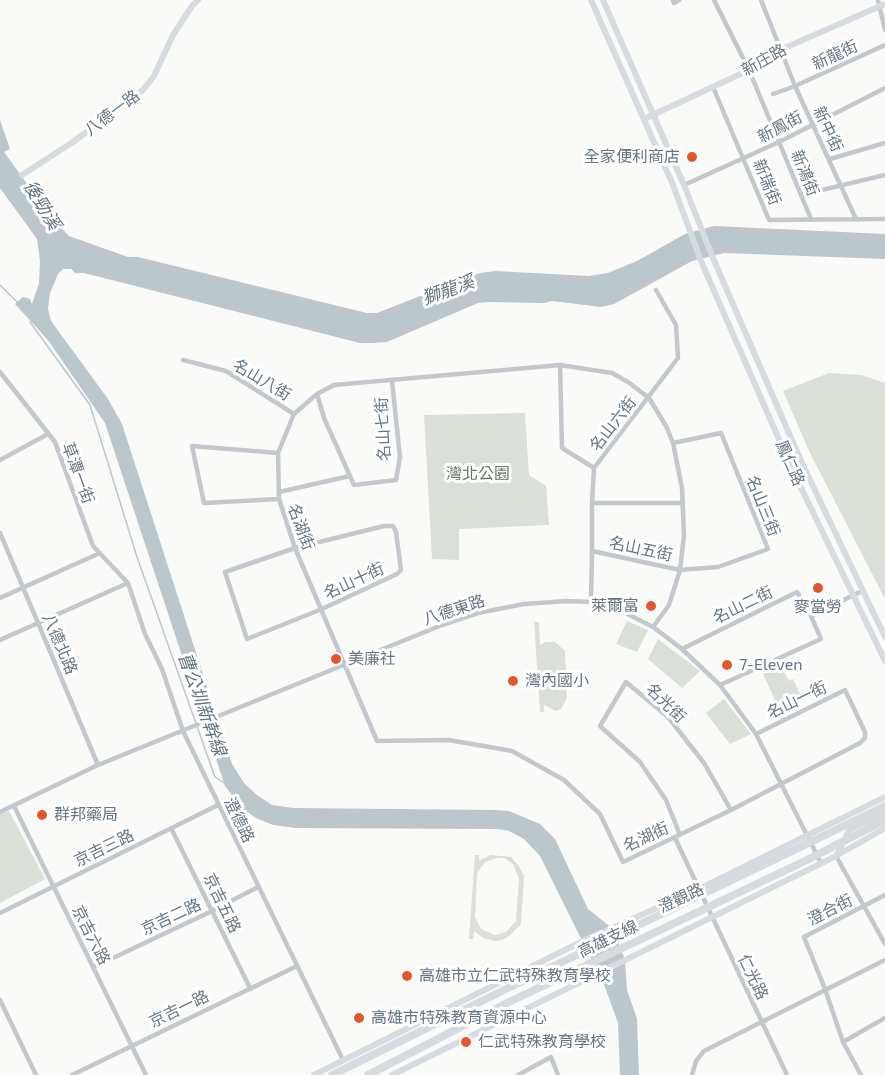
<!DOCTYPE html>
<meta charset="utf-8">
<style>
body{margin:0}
canvas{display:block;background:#fafaf8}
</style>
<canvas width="885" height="1075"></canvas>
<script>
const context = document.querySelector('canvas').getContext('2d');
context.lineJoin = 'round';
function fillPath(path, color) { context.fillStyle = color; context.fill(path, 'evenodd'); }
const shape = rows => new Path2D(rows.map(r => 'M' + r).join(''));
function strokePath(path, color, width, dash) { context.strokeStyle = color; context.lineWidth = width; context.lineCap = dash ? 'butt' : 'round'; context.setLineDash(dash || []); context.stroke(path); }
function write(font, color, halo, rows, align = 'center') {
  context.font = font + ' "Exo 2","Noto Sans TC",sans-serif'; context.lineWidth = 6; context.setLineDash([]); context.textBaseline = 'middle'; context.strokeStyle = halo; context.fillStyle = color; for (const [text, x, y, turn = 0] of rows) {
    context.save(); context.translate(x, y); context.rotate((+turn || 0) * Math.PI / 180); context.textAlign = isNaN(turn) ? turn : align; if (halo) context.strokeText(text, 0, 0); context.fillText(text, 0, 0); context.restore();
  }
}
fillPath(shape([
 [829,373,861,375,885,383,885,599,810,453,783,391],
 [525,413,529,475,546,486,549,525,459,529,459,560,432,559,424,415],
 [627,621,648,630,637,652,616,644],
 [534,622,539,622,540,645,545,642,555,642,565,651,567,698,561,709,556,711,544,705,544,712,540,712],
 [658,639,700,671,682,688,648,659],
 [781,666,789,681,793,679,800,694,777,704,763,674],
 [724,699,751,734,730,744,706,713],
 [9,811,45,879,0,903,0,814],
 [475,855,479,855,479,861,490,855,511,857,518,865,524,876,521,924,509,936,502,940,495,941,483,938,474,931,473,939,469,939],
 [497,858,504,858,513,864,519,879,516,921,506,932,495,935,481,929,475,917,477,873,485,862]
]), '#dadfd7');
fillPath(shape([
 [0,120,10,149,4,152,51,217,69,236,128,257,138,257,367,313,377,313,420,296,429,295,436,289,480,273,495,271,589,276,608,273,637,261,685,234,714,226,885,234,885,259,724,253,692,261,614,304,601,307,552,301,544,303,489,302,478,303,387,342,373,343,360,343,84,273,75,273,71,269,63,269,58,274,50,293,48,309,51,321,108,399,122,424,232,764,244,783,257,795,272,805,293,808,496,810,509,811,540,824,555,839,588,909,613,929,625,960,627,990,637,1019,639,1075,620,1075,618,1023,605,987,540,856,524,839,509,831,498,829,296,828,273,825,256,818,242,808,225,786,105,423,48,340,15,304,23,297,30,299,32,304,39,283,40,261,37,239,0,188]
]), '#bbc7cb');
strokePath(shape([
 [0,285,18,303],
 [30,322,90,405,137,557,215,777,224,783]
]), '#bbc7cb', 1.5);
strokePath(shape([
 [673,0,674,3,679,0],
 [714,0,749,70,811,219],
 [761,0,795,86,856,219],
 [878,0,885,30],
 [713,87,769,220,885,219],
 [773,94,795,86,885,45],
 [830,159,885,143],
 [684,185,779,142,885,88],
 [801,195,885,175],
 [183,360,226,371,294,414],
 [560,365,562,448,594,468,678,358,676,325,656,290],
 [0,372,55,442,93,546,128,583,145,634,162,669,183,731,343,1060],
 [317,394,324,418,354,485,396,480,400,457,392,381],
 [673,443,721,433,768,549,718,567,680,570,592,551,592,503,683,503],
 [278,453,192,446,204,503,279,499],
 [0,460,48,434],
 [279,492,350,476],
 [592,503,594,468],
 [384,526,393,526,396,532,400,562,401,570,397,574,322,609,247,639,225,572,295,548,384,526],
 [0,533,98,765],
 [0,598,100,553],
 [591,602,592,551],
 [811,616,862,591],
 [653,627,669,605,680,570,684,536,682,488,673,443,666,426,649,398,628,382,612,373,560,365,334,385,317,394,294,414,278,453,279,499,295,548,377,741,449,740,512,751,564,780,600,814,623,862,731,810,860,743,865,738,865,732,845,690,756,734],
 [0,640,128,583],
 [682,649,797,592,811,616,821,639,720,685],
 [14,806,146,1075],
 [0,812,98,765,442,625,478,613,524,604,567,601,591,602,620,610,653,627,682,649,720,685,756,734,821,863],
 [171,828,250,988],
 [680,835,666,800,640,762,600,726,626,682,668,717,704,763,731,810],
 [675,838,787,1075],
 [836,856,885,944],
 [0,913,218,805],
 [94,967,212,911,258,887],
 [0,1000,36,1075],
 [843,1042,885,1018],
 [72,1075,297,966],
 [518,1075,551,1057,558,1075],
 [692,1075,696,1061,704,1051,885,960],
 [861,1075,843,1042,825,989,804,937,885,895]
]), '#c3c8cc', 4.5);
strokePath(shape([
 [591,0,673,185,701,261,792,469,885,661],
 [603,0,684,185,713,258,801,461,885,637],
 [644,119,749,70,780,50,885,4],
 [22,175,73,142,143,90,154,76,173,35,192,6,198,0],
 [837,855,849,830,885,813],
 [314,1075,583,941,699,889,885,797],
 [392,1075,836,856,885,828]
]), '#d6dbdf', 6);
strokePath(shape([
 [332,1075,504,990,885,806],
 [368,1075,509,1002,807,860,885,820]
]), '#d6dbdf', 8);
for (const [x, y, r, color] of [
 [692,157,6,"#e4572e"],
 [818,588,6,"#e4572e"],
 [651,606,6,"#e4572e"],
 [336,659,6,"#e4572e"],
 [727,665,6,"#e4572e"],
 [513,681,6,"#e4572e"],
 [42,815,6,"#e4572e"],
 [407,976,6,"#e4572e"],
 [359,1018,6,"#e4572e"],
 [466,1042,6,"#e4572e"]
]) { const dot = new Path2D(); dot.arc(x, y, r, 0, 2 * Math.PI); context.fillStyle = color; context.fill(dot); strokePath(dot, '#fff', 2); }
write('16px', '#657683', '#fff', [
 ["新龍街",835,55,-25],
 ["新庄路",764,60,-29],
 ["八德一路",112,113,-37],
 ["新鳳街",780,127,-28],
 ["新中街",828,129,65],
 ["新鴻街",805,173,68],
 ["新瑞街",767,182,68],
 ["名山八街",262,380,31],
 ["名山六街",613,424,-52],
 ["名山七街",383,429,-93],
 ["鳳仁路",790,463,66],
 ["草潭一街",78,473,70],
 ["名山三街",763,506,68],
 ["名湖街",301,527,70],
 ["名山五街",641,549,12],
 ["名山十街",354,581,-25],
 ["名山二街",743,605,-26],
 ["八德東路",454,610,-18],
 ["八德北路",60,644,67],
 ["名山一街",797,700,-26],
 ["名光街",666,703,44],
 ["澄德路",239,820,64],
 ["名湖街",646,837,-25],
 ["京吉三路",104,848,-26],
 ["澄觀路",681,898,-25],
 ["京吉五路",222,903,64],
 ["澄合街",830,910,-27],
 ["京吉二路",171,917,-25],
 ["京吉六路",91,935,63],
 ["高雄支線",608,939,-26],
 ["仁光路",753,977,64],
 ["京吉一路",179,1009,-26]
]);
write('16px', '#657683', '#fff', [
 ["全家便利商店",680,157,"right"],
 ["萊爾富",639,606,"right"],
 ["麥當勞",818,607,"center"],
 ["美廉社",348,659],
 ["7-Eleven",739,665],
 ["灣內國小",525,681],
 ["群邦藥局",54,815],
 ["高雄市立仁武特殊教育學校",419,976],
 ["高雄市特殊教育資源中心",371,1018],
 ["仁武特殊教育學校",478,1042]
], 'left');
write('16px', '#687a64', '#fff', [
 ["灣北公園",478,474]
]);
write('italic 18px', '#60757c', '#fff', [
 ["後勁溪",42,205,59],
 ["獅龍溪",448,290,-20],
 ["曹公圳新幹線",202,704,70]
]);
</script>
